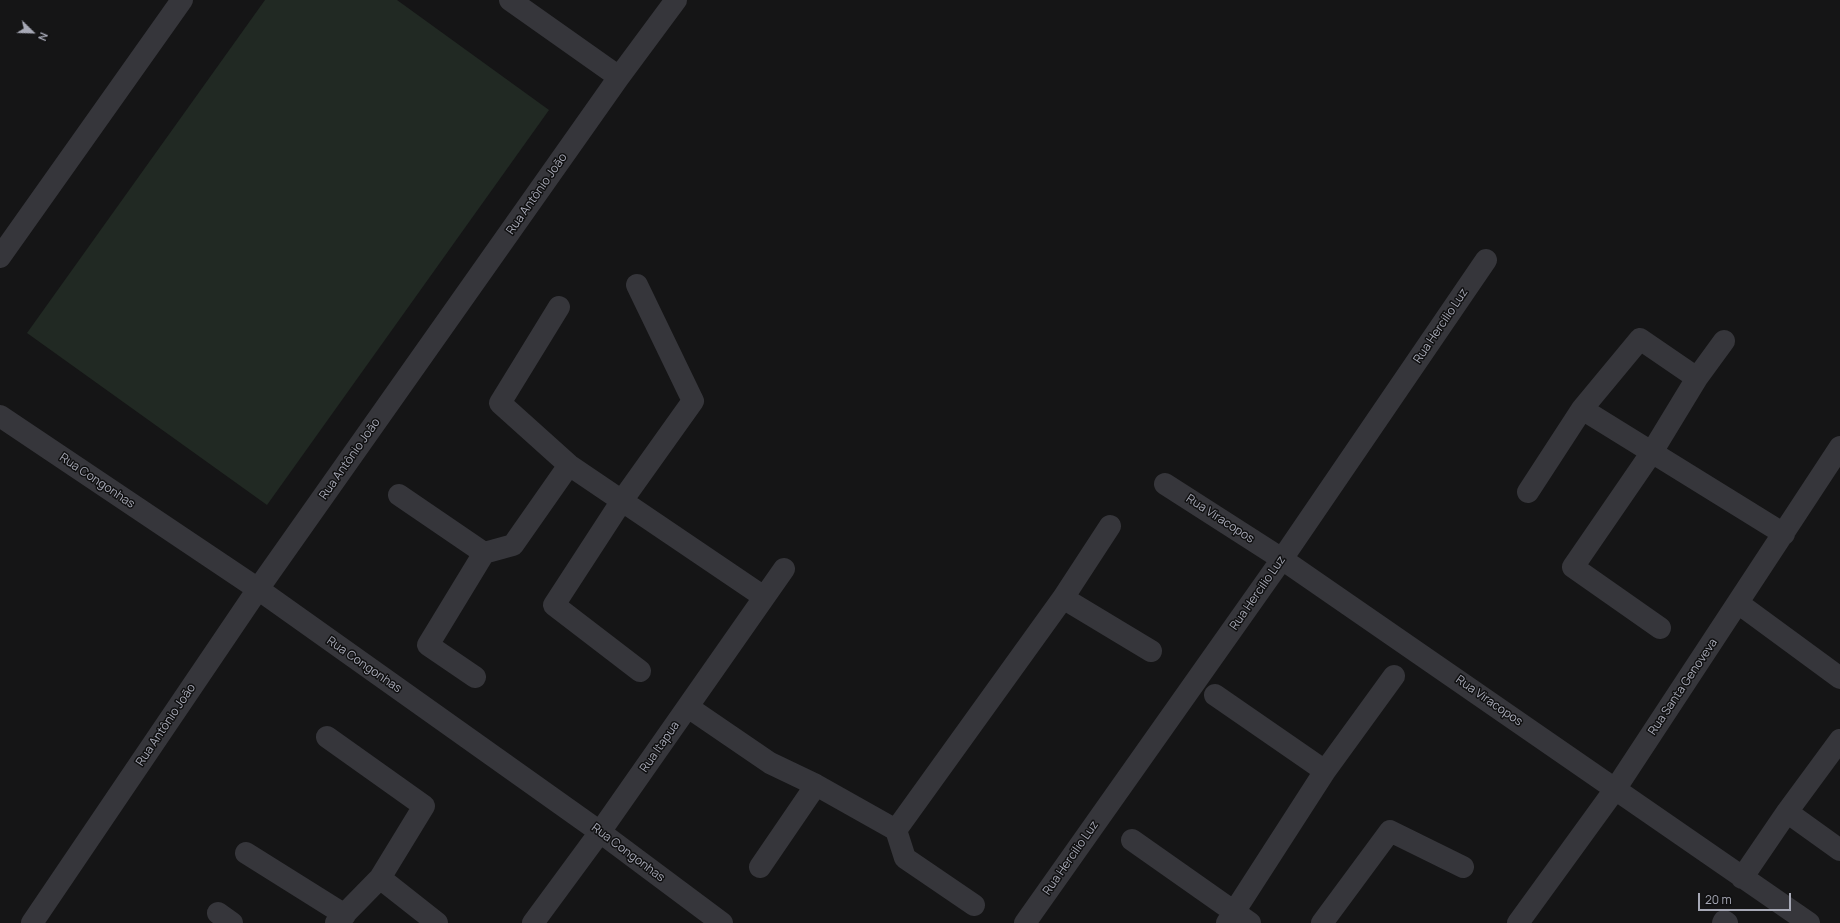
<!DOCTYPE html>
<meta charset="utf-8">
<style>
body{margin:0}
#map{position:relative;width:1840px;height:923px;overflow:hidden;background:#151516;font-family:Manrope,sans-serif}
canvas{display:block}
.north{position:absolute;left:12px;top:12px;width:40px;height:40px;-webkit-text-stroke:3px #101011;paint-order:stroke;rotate:113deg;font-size:11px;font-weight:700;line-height:16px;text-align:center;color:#a7a9b6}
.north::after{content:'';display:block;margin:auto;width:14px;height:18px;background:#a7a9b6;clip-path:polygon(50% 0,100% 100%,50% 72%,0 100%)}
.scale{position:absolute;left:1698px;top:893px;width:93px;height:18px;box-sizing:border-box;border:2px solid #a7a9b6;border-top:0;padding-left:5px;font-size:12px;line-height:14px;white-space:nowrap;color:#a7a9b6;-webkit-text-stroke:3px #101011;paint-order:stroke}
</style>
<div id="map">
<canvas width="1840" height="923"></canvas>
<div class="north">N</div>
<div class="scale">20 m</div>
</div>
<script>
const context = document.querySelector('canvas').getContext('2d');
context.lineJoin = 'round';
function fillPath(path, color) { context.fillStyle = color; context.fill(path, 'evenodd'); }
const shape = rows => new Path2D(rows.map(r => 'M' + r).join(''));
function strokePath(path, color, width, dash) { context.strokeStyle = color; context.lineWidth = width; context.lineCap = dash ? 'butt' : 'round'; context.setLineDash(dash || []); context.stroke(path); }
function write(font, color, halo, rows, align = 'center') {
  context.font = font + ' Manrope,sans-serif'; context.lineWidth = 3; context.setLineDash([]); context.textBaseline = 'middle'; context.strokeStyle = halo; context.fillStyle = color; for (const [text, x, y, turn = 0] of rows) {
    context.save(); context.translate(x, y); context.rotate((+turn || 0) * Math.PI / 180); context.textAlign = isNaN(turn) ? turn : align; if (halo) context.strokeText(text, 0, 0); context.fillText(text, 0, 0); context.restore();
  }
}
fillPath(shape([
 [265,0,397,0,549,110,267,505,27,333]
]), '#212923');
strokePath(shape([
 [510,0,619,77],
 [0,257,182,0],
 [637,285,693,401,621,502,554,605,640,671],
 [559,307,500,403,569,465,764,597],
 [1582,409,1784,534],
 [0,416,258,589,600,832,722,923],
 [1165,484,1282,559,1809,923],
 [1528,492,1582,409,1640,339,1697,378],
 [399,495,484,553,513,545,569,465],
 [1063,598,1151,651],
 [1738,603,1840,678],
 [1660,628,1573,567,1652,452,1697,378,1724,341],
 [475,677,428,645,484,553],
 [1215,695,1325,771],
 [688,707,770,763,816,785,896,830,1063,598,1110,526],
 [327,737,424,806,380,878,336,923],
 [1787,812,1840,850],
 [896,830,905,858,974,905],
 [1132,840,1250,923],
 [246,853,345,915],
 [760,867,816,785],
 [380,878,437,923],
 [1742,878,1787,812,1840,740],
 [218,913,232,923],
 [32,923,258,589,619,77,676,0],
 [533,923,600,832,784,569],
 [1025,923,1282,559,1486,260],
 [1227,923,1325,771,1394,676],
 [1322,923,1390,831,1463,867],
 [1518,923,1616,788,1840,447],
 [1723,923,1724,921,1727,923]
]), '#36363b', 22);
write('12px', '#a7a9b6', '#101011', [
 ["Rua Antônio João",537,194,-55],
 ["Rua Hercilio Luz",1441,326,-56],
 ["Rua Antônio João",350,459,-55],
 ["Rua Congonhas",97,481,34],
 ["Rua Viracopos",1220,519,33],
 ["Rua Hercilio Luz",1258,593,-55],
 ["Rua Congonhas",364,665,35],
 ["Rua Santa Genoveva",1683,687,-56],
 ["Rua Viracopos",1489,701,35],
 ["Rua Antônio João",166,725,-56],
 ["Rua Itapua",660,747,-55],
 ["Rua Congonhas",628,853,37],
 ["Rua Hercilio Luz",1071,858,-55]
]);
</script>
